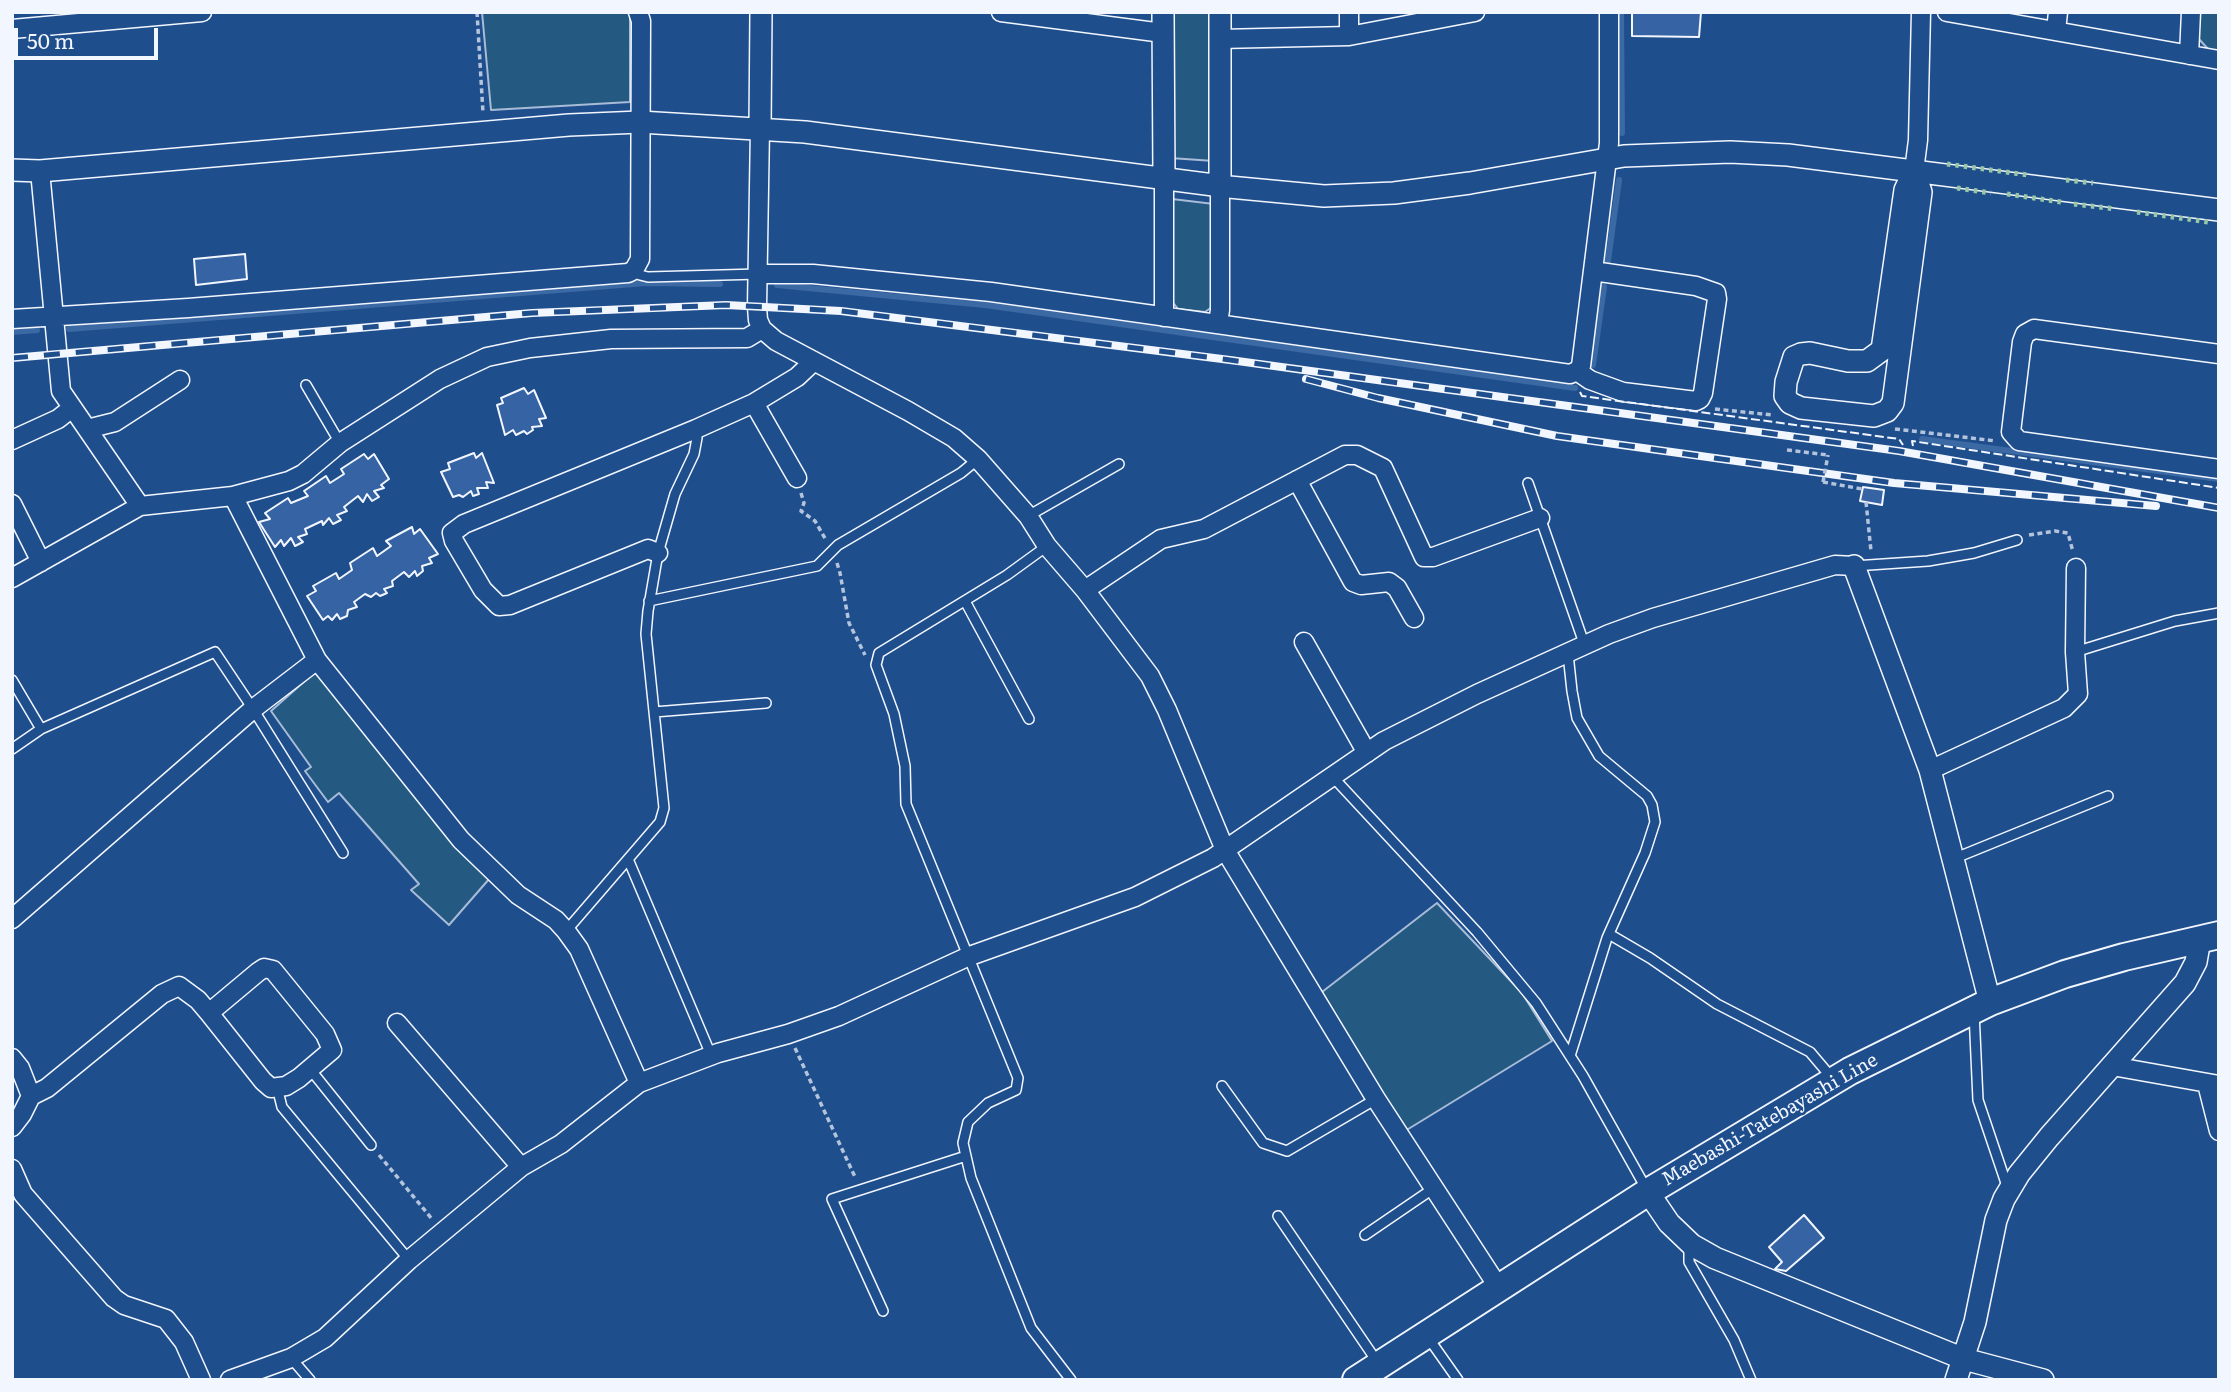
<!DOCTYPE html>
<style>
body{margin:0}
#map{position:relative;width:2231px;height:1392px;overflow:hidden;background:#1f4e8c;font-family:Literata,serif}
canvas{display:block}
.frame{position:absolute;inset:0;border:14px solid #f2f6ff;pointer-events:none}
.scale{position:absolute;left:14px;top:28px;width:144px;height:32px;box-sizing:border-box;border:4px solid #f2f6ff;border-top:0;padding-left:9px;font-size:21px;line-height:24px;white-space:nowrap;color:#f2f6ff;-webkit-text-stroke:5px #1f4e8c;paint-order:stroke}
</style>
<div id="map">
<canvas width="2231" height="1392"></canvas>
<div class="frame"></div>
<div class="scale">50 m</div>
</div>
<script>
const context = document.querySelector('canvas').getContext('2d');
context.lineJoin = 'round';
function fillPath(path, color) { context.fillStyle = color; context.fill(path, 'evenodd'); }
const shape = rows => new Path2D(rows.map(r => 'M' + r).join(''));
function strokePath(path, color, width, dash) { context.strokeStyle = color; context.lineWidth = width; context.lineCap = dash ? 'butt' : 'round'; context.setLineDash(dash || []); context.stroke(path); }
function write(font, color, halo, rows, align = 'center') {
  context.font = font + ' Literata,serif'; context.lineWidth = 5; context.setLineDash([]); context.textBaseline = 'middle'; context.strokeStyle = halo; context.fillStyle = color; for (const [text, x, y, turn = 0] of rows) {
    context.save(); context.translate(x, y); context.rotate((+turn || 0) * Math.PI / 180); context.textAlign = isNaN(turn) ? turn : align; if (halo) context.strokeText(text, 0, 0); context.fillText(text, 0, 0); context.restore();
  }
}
const green = shape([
 [482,12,630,12,630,102,491,110,482,12],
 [1170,12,1213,12,1214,161,1170,158,1170,12],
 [2199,12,2219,12,2219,51,2209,50,2198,38,2199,12],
 [1172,199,1214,204,1212,307,1205,312,1178,309,1171,300,1172,199],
 [315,672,490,878,449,925,411,890,419,884,339,793,328,802,305,771,311,767,271,711,315,672],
 [1437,903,1522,993,1552,1041,1405,1131,1322,992,1437,903]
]);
fillPath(green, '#245a82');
strokePath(green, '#a8bbd7', 2);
strokePath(shape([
 [1621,12,1622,133],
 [1608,261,1619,180],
 [777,285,985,305,1575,388],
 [69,329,646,283,720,284],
 [12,332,37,330],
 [1593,365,1604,287],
 [1922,439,2219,479]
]), '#3b69a3', 6);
const building = shape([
 [1632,12,1701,12,1699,37,1632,36,1632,12],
 [245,254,247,279,196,285,194,259,245,254],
 [524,388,528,394,534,390,546,418,539,419,542,426,532,427,533,430,527,434,524,431,516,435,513,430,505,435,497,405,503,403,501,398,524,388],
 [474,453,476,458,482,453,494,483,486,482,488,488,477,488,479,494,473,496,471,491,463,497,459,495,453,497,441,472,450,469,448,463,474,453],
 [364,454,368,459,374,454,389,479,381,485,384,488,374,491,379,497,372,501,367,494,363,502,358,496,344,507,347,511,337,515,341,520,333,524,329,518,323,525,322,521,305,529,307,534,298,537,303,542,295,546,291,538,284,546,281,540,275,547,259,522,270,519,265,513,288,498,291,503,308,496,304,491,326,476,330,483,344,474,341,469,364,454],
 [1863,487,1884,490,1882,505,1860,501,1863,487],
 [412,527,414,534,420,529,438,554,429,558,432,563,422,566,423,571,417,576,415,571,409,577,404,572,392,581,393,586,384,589,387,593,380,596,376,593,371,597,365,594,354,602,357,607,348,610,347,616,340,619,337,614,332,620,328,616,323,620,307,596,316,591,313,586,336,573,339,579,352,570,350,563,373,548,377,556,391,546,386,541,412,527],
 [1804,1215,1824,1238,1786,1271,1775,1269,1782,1262,1769,1247,1804,1215]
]);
fillPath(building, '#3563a3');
strokePath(building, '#f2f6ff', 2);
const service = shape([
 [634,270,640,275,648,277,759,274],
 [306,385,340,443],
 [1528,483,1585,646],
 [1028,516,1119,464],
 [1047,546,1007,575,879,653,876,665,894,714,905,766,906,804,1018,1078,1016,1090,988,1103,968,1122,963,1143,971,1178,1031,1328,1071,1380],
 [1854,566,1928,561,1974,553,2017,540],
 [649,601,817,566,838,545,961,473,978,459],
 [965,601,1029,719],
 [2075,652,2175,621,2219,613],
 [1568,654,1572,691,1577,718,1599,756,1647,796,1652,805,1655,822,1645,853,1607,938,1570,1056],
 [12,680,41,729],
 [654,712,766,703],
 [12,749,41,729,215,652,253,709,343,853],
 [1332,776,1477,932,1536,1003,1583,1076,1647,1190],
 [628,859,711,1055],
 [1953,859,2108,796],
 [566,931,660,822,664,808,646,634,648,611,658,553,675,494,694,454,697,438,696,429],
 [1609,934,1650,958,1717,1004,1810,1052,1832,1078],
 [1974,1012,1978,1100,2008,1189],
 [310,1069,371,1145],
 [1222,1086,1263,1143,1287,1151,1376,1099],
 [277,1087,282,1107,409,1260],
 [1278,1216,1378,1363],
 [1365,1235,1434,1188],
 [1689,1243,1689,1262,1734,1340,1751,1380],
 [883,1311,832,1199,966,1156],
 [1427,1336,1458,1380],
 [291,1358,310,1380]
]);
const minor = shape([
 [1001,12,1163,33],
 [1349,12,1349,36],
 [1947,12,2219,60],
 [12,29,202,12],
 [2056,31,2058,12],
 [1220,39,1349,36,1475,12],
 [2189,55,2191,12],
 [760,128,757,307,758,320,762,329,776,341,908,411,954,438,978,459,1028,516,1047,546,1085,590,1150,676,1167,710,1225,850,1376,1099,1499,1288],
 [40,171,61,391,140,506],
 [1914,171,1918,140,1921,12],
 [1164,178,1164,317],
 [759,274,813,274,991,292,1570,374,1577,371,1590,380,1623,392,1696,401,1700,399,1703,393,1717,299,1716,293,1696,286,1593,271],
 [12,319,188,308,628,273,634,270,640,259,641,21,638,12],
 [1218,323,1220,310,1220,186],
 [2219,354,2034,329,2025,334,2022,342,2011,432,2019,441,2219,469],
 [1577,371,1581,366,1609,143,1609,12],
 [754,403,797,478],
 [87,429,115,422,180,380],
 [12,440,58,419,72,408],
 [1297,480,1353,582,1361,585,1389,582,1397,588,1414,618],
 [233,496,317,660,461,840,518,895,556,920,566,931,579,949,639,1083],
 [12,504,41,562],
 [658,553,648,549,510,605,499,606,483,590,454,541,452,533,464,524,696,429,754,403,797,377,814,361],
 [12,578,140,506,233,496,289,481,303,474,340,443,440,379,487,357,530,348,611,339,747,338,762,329],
 [1085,590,1161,539,1204,529,1345,455,1357,455,1383,468,1424,557,1433,557,1540,518],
 [1304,642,1367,753],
 [1930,770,2064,708,2078,694,2075,652,2076,568],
 [12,919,253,709,317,660],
 [397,1023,521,1167],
 [12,1058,20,1068,31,1096,22,1114,12,1127],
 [2112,1066,2219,1085],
 [2207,1084,2219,1131],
 [31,1096,47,1088,162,994,179,986,198,1000,209,1013,263,1081,271,1088,286,1086,299,1078,332,1050,325,1034,273,970,264,968,258,972,209,1013],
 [12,1169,23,1194,114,1298,124,1305,166,1319,184,1342,201,1380],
 [230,1380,291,1358,325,1338,409,1260,521,1167,561,1144,639,1083,718,1053,788,1034,839,1016,967,957,1135,897,1213,858,1384,741,1477,694,1609,634,1653,618,1835,565,1854,566]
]);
const tertiary = shape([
 [1163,12,1164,178],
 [1220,12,1220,186],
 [760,128,761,12],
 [12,170,40,171,569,125,640,122,805,132,1229,187,1324,196,1394,193,1470,183,1624,156,1730,152,1788,155,2219,210],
 [1914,171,1921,192,1893,403,1887,411,1874,416,1801,408,1790,403,1785,396,1786,382,1794,357,1801,354,1810,353,1848,361,1867,361,1882,350,1905,190,1914,171],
 [1854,566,1930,770,1990,1002],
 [1648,1192,1669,1223,1692,1245,1715,1258,1964,1359,2043,1380],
 [1956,1380,1975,1322,1996,1220,2004,1199,2019,1174,2049,1137,2185,983,2196,962,2200,939]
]);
const primary = shape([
 [1356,1380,1648,1192,1850,1071,1990,1002,2065,974,2124,957,2219,935]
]);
strokePath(service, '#f2f6ff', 12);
strokePath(minor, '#f2f6ff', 21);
strokePath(tertiary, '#f2f6ff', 24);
strokePath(primary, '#f2f6ff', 30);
strokePath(shape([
 [477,12,483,113],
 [1715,409,1773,415],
 [1895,429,1996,441],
 [1787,450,1828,455],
 [1823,482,1862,489],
 [801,493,804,503,801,511,815,521,826,540],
 [1866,502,1871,551],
 [2029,535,2055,531,2068,533,2073,552],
 [837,563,840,573,849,623,865,655],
 [795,1048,855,1177],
 [379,1155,432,1219]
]), '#b3c4dc', 3.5, [5, 3.5]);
strokePath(service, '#1f4e8c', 9);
strokePath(minor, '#1f4e8c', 18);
strokePath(tertiary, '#1f4e8c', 21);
strokePath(primary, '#1f4e8c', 26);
const rail = shape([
 [12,358,532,313,726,305,841,311,1230,360,1899,451,2219,508],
 [1306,379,1378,398,1557,436,1894,483,2156,506]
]);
strokePath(rail, '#f2f6ff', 8);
strokePath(rail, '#1f4e8c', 5, [16]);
strokePath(shape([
 [1823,482,1828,455]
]), '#b3c4dc', 3.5, [5, 3.5]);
strokePath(shape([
 [1947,164,2028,175],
 [2066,180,2093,183],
 [1957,188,1991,193],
 [2007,194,2061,202],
 [2074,204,2116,209],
 [2137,212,2208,222]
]), '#97c8a6', 5, [3.5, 5]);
strokePath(shape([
 [1580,392,1582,396,1899,439,1903,445],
 [1913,446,1912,441,2219,488]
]), '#f2f6ff', 2, [9, 3.5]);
write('19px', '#f2f6ff', '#1f4e8c', [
 ["Maebashi-Tatebayashi Line",1770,1120,-30]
]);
</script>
